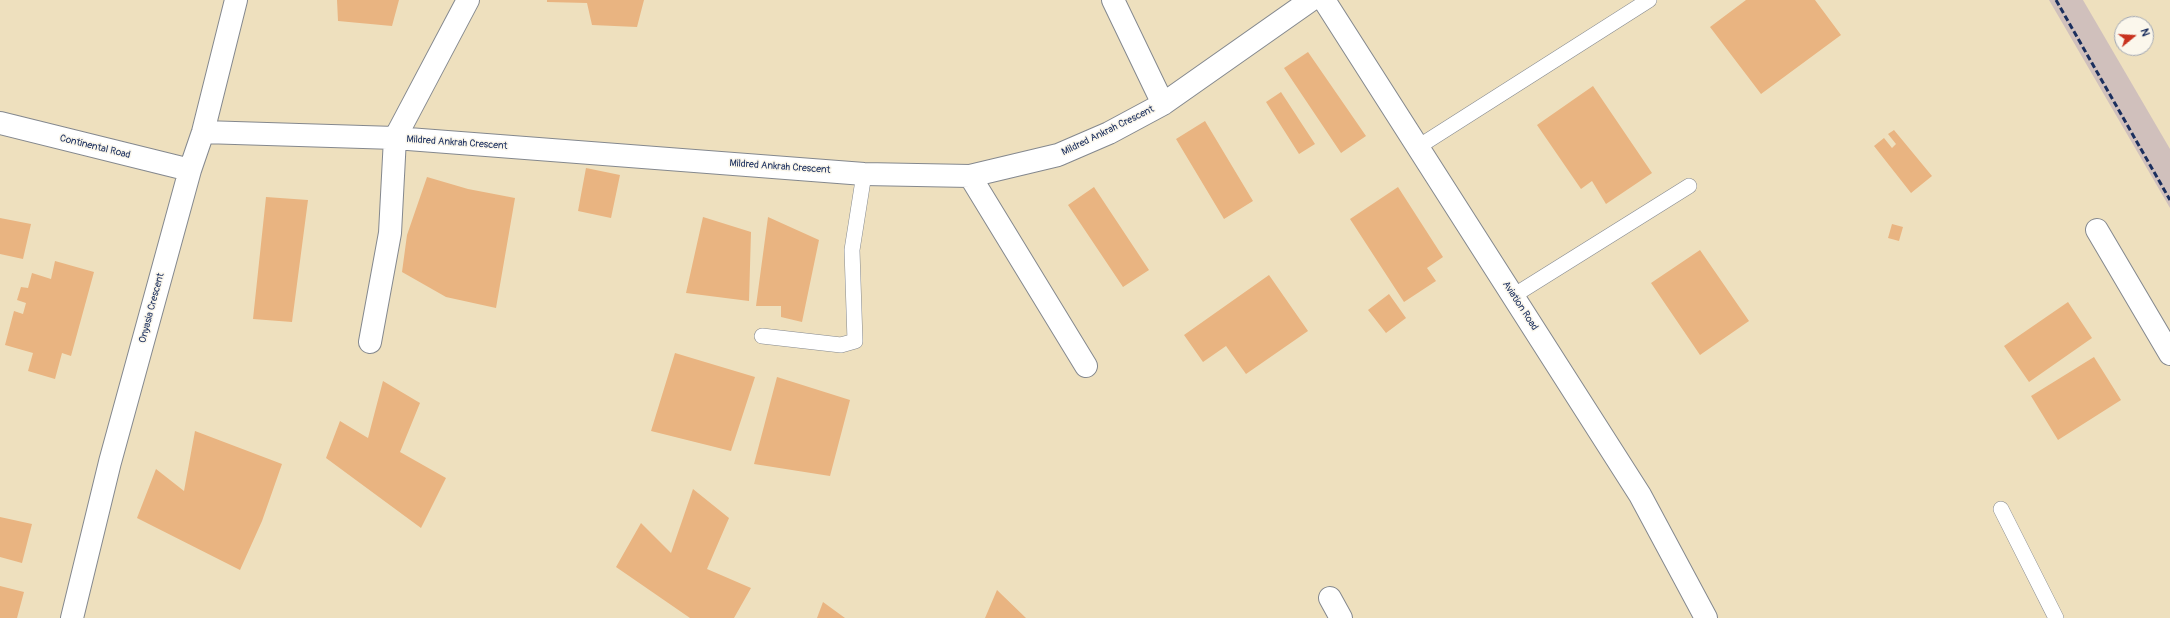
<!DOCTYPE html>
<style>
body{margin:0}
#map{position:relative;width:2170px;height:618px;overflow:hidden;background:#eee0be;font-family:Pangolin,sans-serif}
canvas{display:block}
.north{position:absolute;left:2114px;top:16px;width:40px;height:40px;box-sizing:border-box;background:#fbf7ec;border:1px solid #a1a7b3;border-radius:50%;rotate:72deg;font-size:11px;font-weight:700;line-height:16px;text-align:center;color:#1b2f5e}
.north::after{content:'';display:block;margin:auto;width:14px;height:18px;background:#c8321e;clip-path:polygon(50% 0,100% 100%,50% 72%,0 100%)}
</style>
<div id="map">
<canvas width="2170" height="618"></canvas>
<div class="north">N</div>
</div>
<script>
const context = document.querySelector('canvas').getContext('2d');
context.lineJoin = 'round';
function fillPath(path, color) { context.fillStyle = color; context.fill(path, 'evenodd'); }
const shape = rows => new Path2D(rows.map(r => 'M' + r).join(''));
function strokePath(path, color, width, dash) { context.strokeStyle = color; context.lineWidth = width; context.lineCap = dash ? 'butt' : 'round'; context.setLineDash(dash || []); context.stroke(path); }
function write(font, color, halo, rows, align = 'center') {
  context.font = font + ' Pangolin,sans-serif'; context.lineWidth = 3; context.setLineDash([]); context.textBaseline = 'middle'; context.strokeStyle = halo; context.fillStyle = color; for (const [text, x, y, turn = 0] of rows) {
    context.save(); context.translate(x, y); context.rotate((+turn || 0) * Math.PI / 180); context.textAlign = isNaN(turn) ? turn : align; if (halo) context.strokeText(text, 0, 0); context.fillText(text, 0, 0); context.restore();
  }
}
fillPath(shape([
 [2049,0,2083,0,2170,149,2170,208]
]), '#d0c0bc');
fillPath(shape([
 [337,0,399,0,392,26,338,21],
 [547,0,644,0,637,27,592,25,587,3,547,2],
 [1746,0,1815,0,1841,35,1761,94,1710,27],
 [1308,52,1366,136,1341,153,1284,68],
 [1593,86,1652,173,1606,204,1592,181,1581,189,1537,125],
 [1281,92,1315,144,1299,154,1266,102],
 [1205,121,1253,201,1224,219,1176,139],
 [1894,130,1932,176,1911,193,1874,146,1884,138,1892,148,1896,144,1888,134],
 [586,168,620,175,611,218,578,211],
 [427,177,468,189,515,198,496,308,446,297,402,272,407,235],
 [1094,187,1149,270,1123,287,1068,205],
 [1398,187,1443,257,1427,268,1436,281,1404,302,1350,219],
 [266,197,308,200,292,322,253,319],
 [703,217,751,232,749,301,686,293],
 [768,217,819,240,802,322,781,317,781,306,756,306],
 [0,218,31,224,23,259,0,254],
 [1892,224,1903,227,1899,241,1888,238],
 [1700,250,1749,321,1700,355,1651,283],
 [55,261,94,272,71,356,62,353,55,379,28,371,33,353,5,345,14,311,23,314,26,303,17,300,21,287,28,288,32,273,51,279],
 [1269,275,1308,331,1246,374,1226,346,1203,362,1184,335],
 [1389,294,1406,318,1386,333,1368,310],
 [2068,302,2092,338,2029,382,2004,346],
 [675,353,755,377,731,451,651,431],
 [2094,357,2121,400,2058,440,2031,396],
 [777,377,850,400,830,476,754,464],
 [383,381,420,403,400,452,446,478,421,528,326,458,340,421,368,438],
 [195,431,282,464,262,521,240,570,137,518,156,469,184,491],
 [693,489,729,518,707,569,751,588,734,618,690,618,616,567,641,523,671,553],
 [0,517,32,524,22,563,0,557],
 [0,586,24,592,17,618,0,618],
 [997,590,1026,618,985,618],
 [823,602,845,618,817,618]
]), '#e9b481');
const lane = shape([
 [1418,147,1649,0],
 [1513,296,1689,186],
 [762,336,841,345,855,341,852,250,864,174],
 [2001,509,2056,618]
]);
const street = shape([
 [1113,0,1163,104],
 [1324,0,1640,495,1706,618],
 [0,123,190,170],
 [203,132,395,138,864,174,970,176,1058,155,1109,133,1163,104,1311,0],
 [970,176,1086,366],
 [2097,230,2170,354],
 [370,342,390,233,395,138,468,0],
 [1330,598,1341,618],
 [72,618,110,462,190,170,203,132,236,0]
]);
strokePath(lane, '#84888e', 16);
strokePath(street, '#84888e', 24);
strokePath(lane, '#fff', 15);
strokePath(street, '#fff', 22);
strokePath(shape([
 [2056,0,2170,200]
]), '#1b2f5e', 3, [6, 3]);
write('10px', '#1b2f5e', '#fbf7ec', [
 ["Mildred Ankrah Crescent",1108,131,-26],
 ["Mildred Ankrah Crescent",457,143,4],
 ["Continental Road",95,147,14],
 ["Mildred Ankrah Crescent",780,167,4],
 ["Aviation Road",1520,306,57],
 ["Onyasia Crescent",152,308,-75]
]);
</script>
